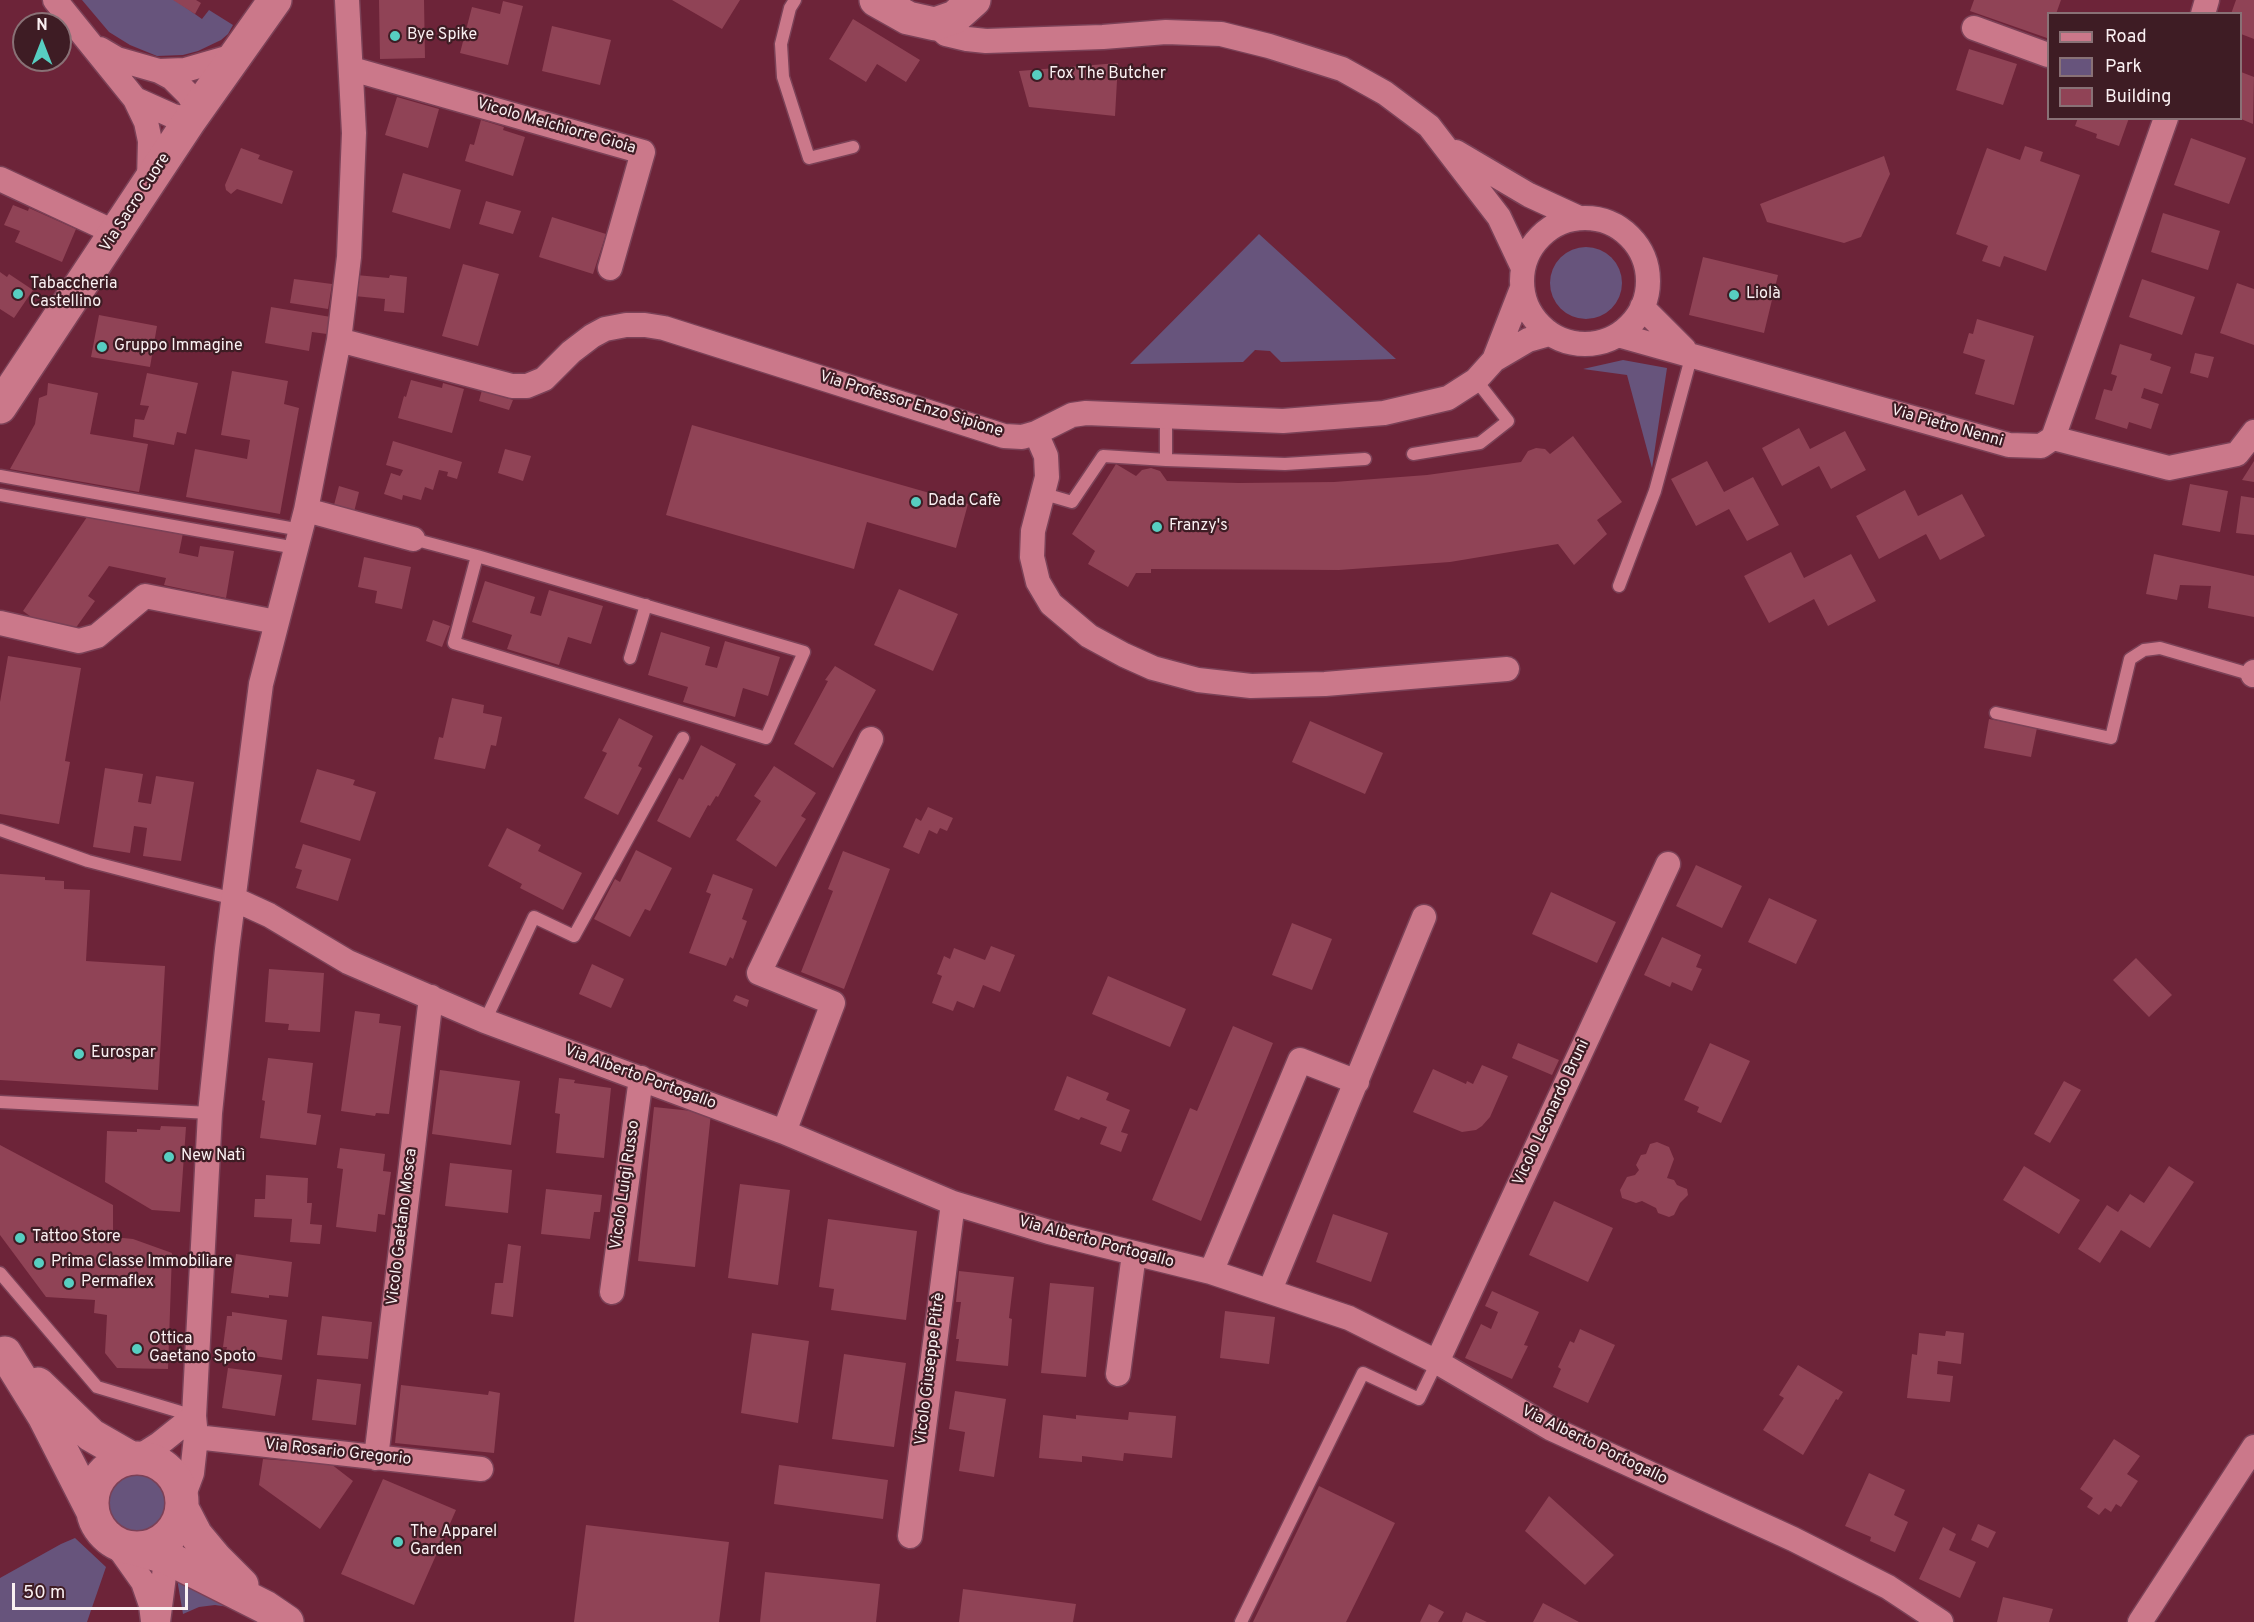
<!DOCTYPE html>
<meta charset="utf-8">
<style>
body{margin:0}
#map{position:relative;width:2254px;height:1622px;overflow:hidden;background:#6d2439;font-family:Overpass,sans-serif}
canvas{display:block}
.legend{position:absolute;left:2047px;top:12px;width:195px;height:108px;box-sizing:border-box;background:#3e1c24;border:2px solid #897176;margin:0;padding:8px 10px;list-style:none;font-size:18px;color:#faf0f2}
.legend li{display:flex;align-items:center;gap:12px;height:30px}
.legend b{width:30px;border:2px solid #897176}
.north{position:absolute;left:12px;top:12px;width:60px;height:60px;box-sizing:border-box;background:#3e1c24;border:2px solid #897176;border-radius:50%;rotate:0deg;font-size:16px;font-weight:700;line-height:24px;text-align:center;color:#faf0f2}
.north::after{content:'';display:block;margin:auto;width:21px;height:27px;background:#57cec1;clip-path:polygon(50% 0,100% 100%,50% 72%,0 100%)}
.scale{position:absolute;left:12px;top:1583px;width:176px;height:27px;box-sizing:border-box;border:3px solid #faf0f2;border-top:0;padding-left:8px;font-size:18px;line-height:21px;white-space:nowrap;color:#faf0f2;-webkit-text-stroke:4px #3e1c24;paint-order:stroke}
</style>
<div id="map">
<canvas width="2254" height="1622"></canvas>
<ul class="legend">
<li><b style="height:8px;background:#cb788a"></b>Road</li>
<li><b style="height:16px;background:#67547c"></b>Park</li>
<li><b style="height:16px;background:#904356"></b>Building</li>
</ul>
<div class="north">N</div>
<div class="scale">50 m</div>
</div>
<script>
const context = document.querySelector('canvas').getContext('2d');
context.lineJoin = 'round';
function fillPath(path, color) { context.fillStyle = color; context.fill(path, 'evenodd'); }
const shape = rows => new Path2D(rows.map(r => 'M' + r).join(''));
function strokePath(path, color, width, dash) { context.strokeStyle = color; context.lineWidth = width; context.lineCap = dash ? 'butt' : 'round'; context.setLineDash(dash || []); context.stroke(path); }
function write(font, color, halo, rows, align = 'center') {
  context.font = font + ' Overpass,sans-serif'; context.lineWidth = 4.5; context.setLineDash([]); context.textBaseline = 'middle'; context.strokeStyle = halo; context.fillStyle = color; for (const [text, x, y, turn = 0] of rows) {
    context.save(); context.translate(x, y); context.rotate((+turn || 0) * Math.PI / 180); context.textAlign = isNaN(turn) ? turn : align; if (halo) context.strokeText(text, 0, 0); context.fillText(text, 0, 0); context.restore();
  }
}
fillPath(shape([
 [82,0,175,0,202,19,209,10,233,25,228,34,221,40,198,51,183,55,157,56,130,45,109,32],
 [1259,234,1396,359,1281,362,1270,351,1255,350,1243,362,1130,364],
 '1550 283a36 36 0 1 1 72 0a36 36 0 1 1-72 0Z',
 [1623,360,1667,368,1652,468,1627,375,1583,369],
 '103 1502a31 31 0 1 1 62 0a31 31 0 1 1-62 0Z',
 [75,1538,106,1567,87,1622,0,1622,0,1578,61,1544],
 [176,1573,229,1607,215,1605,199,1607,183,1614]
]), '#67547c');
fillPath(shape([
 [173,0,196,0,201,3,195,14],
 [379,0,424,0,425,58,380,59],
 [672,0,740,0,722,29],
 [1974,0,2061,0,2056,14,2048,14,2047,38,1970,11],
 [2236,0,2254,0,2254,39,2241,34,2241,14,2231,14],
 [503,1,523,6,508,65,460,53,472,7,500,14],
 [853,19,920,60,906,82,877,64,866,82,829,59],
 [552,26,611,40,600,85,542,71],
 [1969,49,2017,64,2003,105,1956,90],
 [1118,63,1115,116,1029,107,1019,71],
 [2241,72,2254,77,2253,124,2241,119],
 [397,97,439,109,428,148,385,135],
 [2078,118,2129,118,2119,146,2096,138,2097,134,2075,126],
 [481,120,504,127,503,130,525,137,513,176,465,161,470,144,474,145],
 [2191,138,2246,158,2229,204,2174,185],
 [2025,146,2043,152,2040,161,2080,175,2046,271,2004,256,2000,267,1982,261,1988,246,1956,234,1987,148,2020,160],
 [241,148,260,155,258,159,293,171,282,204,237,189,231,194,226,190,225,185],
 [1884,156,1890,174,1861,237,1844,243,1767,222,1760,204],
 [403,173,461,190,450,229,392,212],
 [486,201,521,211,513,234,479,224],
 [13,205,28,211,29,208,76,229,62,262,15,242,20,231,4,225],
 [2163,213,2220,231,2208,270,2151,252],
 [552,217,606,234,593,274,539,257],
 [1703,257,1778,275,1764,333,1689,315],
 [463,264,499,274,478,346,442,336],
 [0,272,7,277,9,274,33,290,14,318,0,309],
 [356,275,389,278,390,275,407,277,404,313,384,311,385,299,354,296],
 [294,279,332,284,328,309,290,303],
 [2142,279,2195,297,2182,335,2129,317],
 [2237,283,2254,289,2254,345,2220,333],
 [271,307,331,317,327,334,312,332,309,351,265,343],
 [99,315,157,326,150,367,91,357],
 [1977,319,2034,336,2014,405,1975,394,1985,360,1963,353,1969,333,1973,334],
 [2120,344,2152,354,2150,360,2171,367,2162,394,2144,388,2141,398,2159,404,2151,429,2129,422,2127,429,2095,419,2104,389,2112,391,2117,376,2111,374],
 [2195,353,2214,357,2208,378,2190,373],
 [232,371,288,381,284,404,299,408,280,514,186,497,195,449,247,459,250,440,221,435],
 [147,373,198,383,186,434,177,432,174,445,133,437,135,419,144,420,149,406,140,405],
 [411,380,442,388,443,383,464,389,452,433,398,418,404,396,406,397],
 [48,383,98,393,90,434,148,444,139,492,10,469,35,424,39,398,47,395],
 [482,390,513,400,509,410,479,401],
 [692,425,968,504,956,548,867,522,854,569,666,515],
 [1799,428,1810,449,1845,431,1866,470,1831,489,1819,466,1782,486,1762,448],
 [1573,436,1622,502,1597,520,1607,534,1574,565,1558,544,1450,562,1339,570,1151,569,1151,573,1136,573,1128,587,1088,564,1095,551,1072,534,1116,464,1136,476,1142,470,1151,468,1160,471,1167,481,1239,483,1334,482,1427,475,1521,462,1528,451,1536,448,1545,449,1550,454],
 [393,441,462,462,457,479,447,476,448,472,439,470,433,490,425,487,421,500,403,495,402,500,384,494,391,473,400,476,403,470,386,465],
 [505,449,531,456,523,481,498,473],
 [1707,461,1724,492,1753,477,1779,525,1747,541,1729,509,1696,526,1671,479],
 [2254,461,2254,482,2242,480],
 [2190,484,2228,491,2220,532,2182,525],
 [339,486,359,492,354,512,334,505],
 [1905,490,1918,516,1962,494,1985,536,1940,560,1926,534,1879,559,1856,516],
 [2241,496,2254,498,2254,535,2236,533],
 [87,517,183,533,179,553,198,557,200,546,234,551,226,598,164,585,166,578,109,566,88,596,95,601,75,629,41,624,23,611],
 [1791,552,1804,578,1851,554,1876,601,1828,626,1814,599,1769,623,1744,576],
 [2154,554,2254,576,2254,617,2208,608,2211,586,2180,585,2177,600,2146,594],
 [364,557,411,567,402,609,375,603,377,591,358,587],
 [485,581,535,597,530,613,541,616,549,590,603,606,591,644,568,637,559,665,507,649,512,635,472,622],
 [899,589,958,614,933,671,874,645],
 [433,620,450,626,442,647,426,641],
 [661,632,710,647,705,665,717,668,725,641,780,657,768,696,743,688,735,717,683,702,688,687,648,675],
 [8,656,81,668,65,761,70,762,59,824,0,814,0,702],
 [835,666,876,690,833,768,794,744,828,681,825,680],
 [452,698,484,705,483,713,502,717,496,746,491,745,485,769,434,759,439,737,443,738],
 [619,718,653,736,638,766,642,768,618,815,584,798,607,753,602,751],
 [1989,719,2037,728,2031,757,1984,748],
 [1310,721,1383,753,1365,794,1292,762],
 [701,745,736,764,718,797,716,796,710,806,708,805,690,838,657,821,679,778,683,780],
 [774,766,816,793,801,816,806,819,776,867,736,840,761,801,754,796],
 [105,768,143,774,138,802,151,804,156,776,194,782,181,861,143,856,147,828,134,826,130,853,93,847],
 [317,769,355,780,353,785,376,792,360,841,300,822],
 [928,807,953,818,947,831,940,828,937,834,929,830,919,854,903,847,916,818,921,821],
 [507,828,541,845,538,851,582,873,563,910,520,888,522,884,488,866],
 [303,844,351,859,338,901,296,888,302,870,295,868],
 [636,850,672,868,650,911,645,909,630,937,594,919,615,879,620,882],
 [843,851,890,869,844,989,801,972,833,891,828,889],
 [1696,865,1742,886,1722,928,1676,906],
 [0,874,45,877,45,880,64,881,64,889,90,890,86,961,165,966,158,1090,0,1080],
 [713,874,753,889,742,919,747,921,733,959,730,957,726,966,689,953,711,894,706,892],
 [1551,892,1616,922,1597,963,1532,934],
 [1769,898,1817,920,1796,964,1748,942],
 [1292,923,1332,939,1312,990,1272,975],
 [1662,937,1701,955,1696,967,1702,969,1692,991,1672,982,1670,987,1644,975],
 [991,946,1015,955,1000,992,983,985,974,1008,957,1001,953,1011,932,1003,942,976,937,974,944,956,950,959,954,948,985,960],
 [2136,958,2172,995,2149,1017,2113,980],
 [592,964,624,979,611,1008,579,994],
 [269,969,324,973,320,1032,288,1030,289,1024,265,1022],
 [1108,976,1186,1009,1170,1047,1092,1014],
 [736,995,749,1000,747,1007,733,1001],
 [355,1011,380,1014,379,1023,401,1026,389,1114,376,1113,375,1116,341,1111],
 [1233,1026,1273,1043,1201,1221,1152,1200,1190,1108,1197,1111],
 [1518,1043,1559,1060,1552,1075,1512,1058],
 [1710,1043,1750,1061,1721,1123,1697,1112,1699,1107,1684,1100],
 [268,1058,313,1063,307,1113,321,1115,316,1145,260,1138,265,1101,262,1100],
 [1482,1065,1508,1076,1490,1117,1482,1126,1476,1130,1462,1132,1413,1112,1433,1069,1466,1084,1467,1081,1473,1084],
 [440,1070,520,1081,511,1145,432,1134],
 [1067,1076,1109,1093,1106,1100,1130,1110,1121,1132,1128,1134,1121,1152,1100,1144,1107,1127,1081,1117,1079,1120,1054,1110],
 [559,1078,575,1080,574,1083,611,1088,604,1158,556,1153,560,1114,555,1113],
 [2064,1081,2081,1090,2050,1143,2034,1134],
 [654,1107,711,1113,695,1267,638,1261],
 [161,1126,186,1127,180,1212,152,1210,105,1182,107,1131,137,1132,137,1129,160,1130],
 [1657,1142,1669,1147,1674,1159,1667,1178,1674,1180,1677,1185,1687,1189,1688,1195,1680,1203,1674,1215,1669,1217,1658,1213,1656,1208,1642,1201,1636,1203,1622,1198,1620,1190,1627,1177,1635,1175,1639,1170,1636,1165,1641,1155,1646,1154,1650,1144],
 [0,1145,113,1205,113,1237,133,1239,172,1253,168,1369,117,1368,105,1353,107,1315,94,1313,95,1300,46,1297,0,1235],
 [340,1148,385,1154,383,1171,391,1172,385,1215,378,1214,376,1232,336,1227,343,1169,337,1168],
 [450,1163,512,1170,508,1213,445,1206],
 [2024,1166,2080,1200,2059,1234,2003,1200],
 [2169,1166,2194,1182,2150,1248,2121,1230,2100,1263,2078,1249,2107,1205,2118,1212,2130,1194,2144,1203],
 [266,1175,308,1178,307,1203,312,1203,310,1224,322,1225,320,1244,290,1242,292,1219,254,1217,255,1199,265,1199],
 [740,1184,790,1190,778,1285,728,1278],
 [546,1189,602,1195,600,1212,594,1212,590,1239,541,1234],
 [1554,1201,1613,1228,1588,1282,1529,1255],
 [1333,1214,1388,1233,1371,1282,1316,1262],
 [828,1219,917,1231,906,1320,831,1310,834,1289,819,1287],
 [508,1244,521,1246,513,1317,491,1314,495,1283,503,1283],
 [236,1254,292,1262,288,1297,269,1295,269,1298,231,1293],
 [959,1271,1014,1277,1009,1318,1012,1319,1008,1366,956,1361,959,1339,956,1339,961,1302,956,1302],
 [1050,1283,1094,1287,1086,1377,1041,1373],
 [1492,1291,1539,1312,1524,1345,1528,1346,1512,1379,1465,1358,1481,1324,1491,1329,1498,1312,1485,1306],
 [1225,1311,1275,1317,1269,1364,1220,1358],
 [232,1312,287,1320,282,1360,226,1352,227,1347,223,1347,227,1316,232,1316],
 [322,1316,372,1322,368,1359,317,1355],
 [1580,1329,1615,1345,1588,1403,1553,1387,1561,1369,1558,1367,1570,1341,1574,1343],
 [1946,1331,1964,1333,1961,1364,1938,1361,1937,1374,1953,1376,1950,1402,1907,1398,1912,1354,1917,1355,1919,1333,1945,1336],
 [752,1333,809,1341,798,1423,741,1413],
 [844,1354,906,1363,894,1447,832,1439],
 [1798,1365,1843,1392,1838,1400,1836,1399,1803,1455,1763,1430,1784,1398,1779,1395],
 [228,1368,282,1375,275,1416,222,1408],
 [317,1379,361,1384,356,1425,312,1420],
 [401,1385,488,1395,489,1391,500,1393,494,1453,395,1443],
 [955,1391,1006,1399,994,1477,959,1471,965,1432,949,1429],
 [1129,1412,1176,1416,1172,1458,1124,1453,1123,1461,1082,1456,1082,1462,1039,1458,1043,1415,1076,1419,1076,1415,1128,1420],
 [2114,1439,2140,1456,2127,1474,2138,1481,2121,1507,2116,1504,2111,1512,2105,1508,2099,1515,2087,1507,2093,1498,2080,1489],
 [263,1459,331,1464,353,1481,320,1529,259,1485],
 [779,1465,888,1480,883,1519,774,1504],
 [1869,1473,1905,1490,1894,1515,1908,1522,1895,1552,1870,1541,1871,1537,1845,1526],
 [383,1479,456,1510,414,1605,341,1574],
 [1319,1486,1395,1523,1346,1622,1253,1622],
 [1549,1496,1614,1555,1585,1585,1525,1531],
 [1978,1524,1996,1532,1988,1548,1971,1540],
 [586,1525,729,1542,719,1622,574,1622],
 [1943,1527,1956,1534,1949,1550,1976,1562,1960,1598,1919,1579],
 [765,1572,880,1584,876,1622,760,1622],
 [963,1589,1076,1604,1073,1622,959,1622],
 [2003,1597,2053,1609,2049,1622,1997,1622],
 [1543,1603,1579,1622,1533,1622],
 [1429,1604,1444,1612,1438,1622,1420,1622],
 [1466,1612,1487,1622,1462,1622]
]), '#904356');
const lane = shape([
 [795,0,790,8,781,44,783,77,809,158,853,147],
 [1166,417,1166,460],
 [1413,454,1480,443,1508,421,1476,380],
 [0,476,301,530],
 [1041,493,1072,502,1103,456,1166,460,1285,464,1365,459],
 [0,495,296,548],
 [413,539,477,556],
 [477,556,804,652,766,738,454,643,477,556],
 [1619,586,1655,491,1692,354],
 [630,658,646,605],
 [1996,713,2111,738,2130,659,2144,650,2160,648,2253,675],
 [0,830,88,861,234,899],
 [485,1021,534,917,574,936,683,738],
 [0,1102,210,1113],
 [0,1273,97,1387,194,1416],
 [1241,1622,1363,1373,1419,1399,1437,1362]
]);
const street = shape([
 [55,0,135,99,146,122,150,141,149,181],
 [2203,14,2207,0],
 [935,24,946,34,967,39,986,41,1103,37,1166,32,1221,34,1269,46,1342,69,1385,93,1429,126,1499,217,1523,268],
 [1974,28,2048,55],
 [100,49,117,59,159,71,185,70,237,55],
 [352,69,643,152,610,268],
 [159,71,172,78,188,94,198,109],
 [135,99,173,116,190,120],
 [1456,152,1529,195,1579,218],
 [0,179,116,233],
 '1522 281a63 63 0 1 1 126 0a63 63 0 1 1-126 0Z',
 [1642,307,1684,349],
 [1618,335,2009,445,2041,446,2053,438,2166,118],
 [339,340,512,386,527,386,544,379,571,352,592,336,605,329,626,325,645,325,664,328,1004,436,1022,437,1036,433,1072,415,1086,413,1283,421,1384,413,1448,398,1476,380,1494,360,1522,288],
 [1494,360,1528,340,1549,334],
 [1036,433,1046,456,1047,477,1033,531,1032,557,1038,582,1051,604,1089,636,1124,655,1153,668,1198,680,1251,686,1325,684,1507,669],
 [2053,438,2169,468,2237,454,2254,432],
 [306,510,413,539],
 [0,623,79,641,97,636,145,596,276,622],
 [2253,675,2254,672],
 [234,899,269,915,348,962,485,1021,784,1132,953,1203,1049,1232,1211,1272,1349,1318,1437,1362,1550,1428,1793,1539,1888,1587,1941,1622],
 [784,1132,833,1003,759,973,871,739],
 [1211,1272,1300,1060,1357,1082],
 [1270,1290,1424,917],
 [612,1292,641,1078],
 [1437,1362,1668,864],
 [1118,1374,1134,1254],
 [196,1437,481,1469],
 [137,1458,159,1444,194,1416],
 [376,1458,431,997],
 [182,1500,192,1473,196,1437,194,1416,210,1113,227,949,261,684,306,510,339,340,349,257,354,133,347,0],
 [910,1536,953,1203],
 [114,1541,143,1582,151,1605,153,1621],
 [158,1622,165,1568,175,1528],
 [2140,1622,2254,1447]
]);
const secondary = shape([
 [876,0,908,18,935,24,955,17,974,0],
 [0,407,190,120,275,0],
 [5,1353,44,1416,92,1510],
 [38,1384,91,1435,131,1458],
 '92 1503a45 45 0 1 1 90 0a45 45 0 1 1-90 0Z',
 [182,1508,196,1535,216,1559,242,1585],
 [133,1548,168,1558,265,1607,287,1622]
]);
strokePath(lane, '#7b4157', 15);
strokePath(street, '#7b4157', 27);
strokePath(secondary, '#7b4157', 36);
strokePath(lane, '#cb788a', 12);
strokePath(street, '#cb788a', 24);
strokePath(secondary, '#cb788a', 33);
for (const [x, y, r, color] of [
 [395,36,6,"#57cec1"],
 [1037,75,6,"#57cec1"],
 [18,294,6,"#57cec1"],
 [1734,295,6,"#57cec1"],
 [102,347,6,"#57cec1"],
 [916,502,6,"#57cec1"],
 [1157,527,6,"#57cec1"],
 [79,1054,6,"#57cec1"],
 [169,1157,6,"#57cec1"],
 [20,1238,6,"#57cec1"],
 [39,1263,6,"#57cec1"],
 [69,1283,6,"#57cec1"],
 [137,1349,6,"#57cec1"],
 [398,1542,6,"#57cec1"]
]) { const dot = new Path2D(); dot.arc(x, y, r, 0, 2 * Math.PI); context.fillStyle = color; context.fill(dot); strokePath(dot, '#3e1c24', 2); }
write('16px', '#faf0f2', '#3e1c24', [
 ["Bye Spike",407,36],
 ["Fox The Butcher",1049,75],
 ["Tabaccheria",30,285],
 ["Castellino",30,303],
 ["Liolà",1746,295],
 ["Gruppo Immagine",114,347],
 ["Dada Cafè",928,502],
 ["Franzy's",1169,527],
 ["Eurospar",91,1054],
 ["New Natì",181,1157],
 ["Tattoo Store",32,1238],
 ["Prima Classe Immobiliare",51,1263],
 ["Permaflex",81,1283],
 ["Ottica",149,1340],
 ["Gaetano Spoto",149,1358],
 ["The Apparel",410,1533],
 ["Garden",410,1551]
], 'left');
write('16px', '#faf0f2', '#3e1c24', [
 ["Vicolo Melchiorre Gioia",556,127,16],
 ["Via Sacro Cuore",136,203,-57],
 ["Via Professor Enzo Sipione",911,405,17],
 ["Via Pietro Nenni",1947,427,16],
 ["Via Alberto Portogallo",640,1078,20],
 ["Vicolo Leonardo Bruni",1552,1113,-65],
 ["Vicolo Luigi Russo",626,1185,-82],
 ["Vicolo Gaetano Mosca",403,1227,-83],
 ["Via Alberto Portogallo",1096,1243,15],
 ["Vicolo Giuseppe Pitrè",931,1369,-83],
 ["Via Alberto Portogallo",1594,1446,26],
 ["Via Rosario Gregorio",338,1453,6]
]);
</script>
